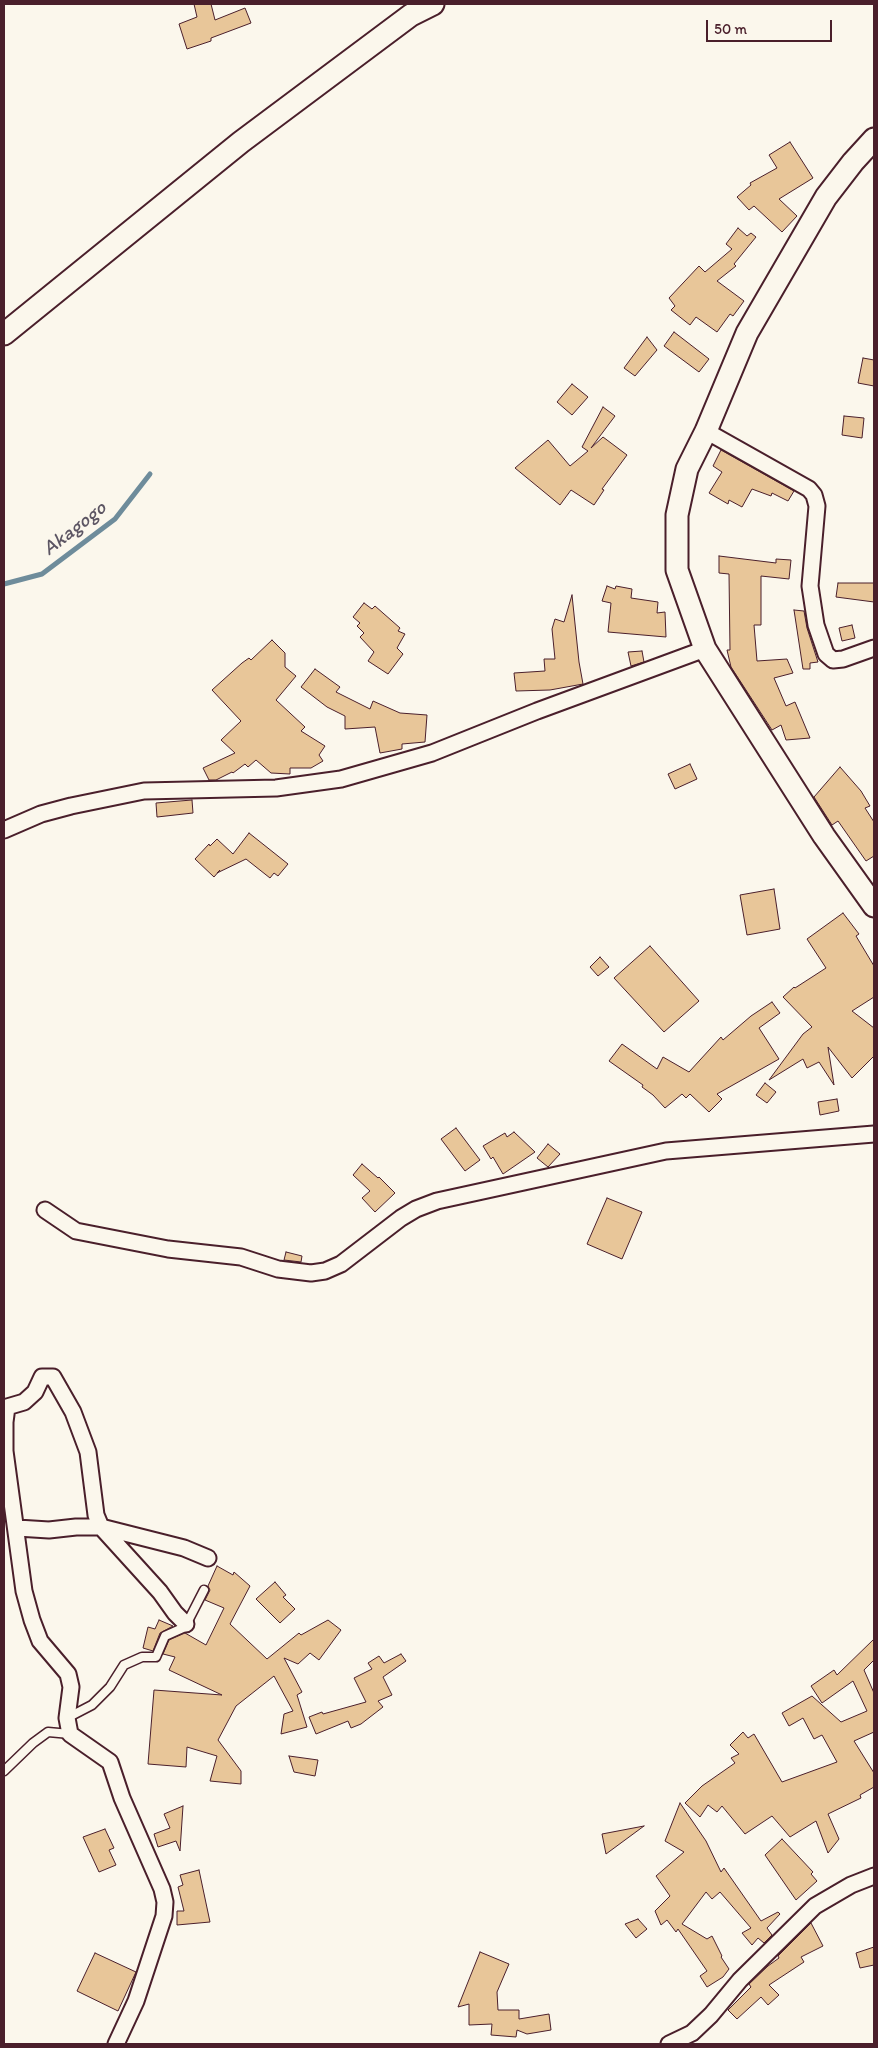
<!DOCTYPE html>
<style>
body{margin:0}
#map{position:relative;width:878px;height:2048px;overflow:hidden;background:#fbf7ec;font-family:Itim,sans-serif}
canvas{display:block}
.frame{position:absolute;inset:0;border:5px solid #4a1f2b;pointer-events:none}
.scale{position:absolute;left:706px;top:20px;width:126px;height:22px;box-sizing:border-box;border:2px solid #4a1f2b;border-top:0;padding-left:6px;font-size:15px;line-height:18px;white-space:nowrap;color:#4a1f2b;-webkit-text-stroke:4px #fbf7ec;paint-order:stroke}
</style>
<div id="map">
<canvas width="878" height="2048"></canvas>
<div class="frame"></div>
<div class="scale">50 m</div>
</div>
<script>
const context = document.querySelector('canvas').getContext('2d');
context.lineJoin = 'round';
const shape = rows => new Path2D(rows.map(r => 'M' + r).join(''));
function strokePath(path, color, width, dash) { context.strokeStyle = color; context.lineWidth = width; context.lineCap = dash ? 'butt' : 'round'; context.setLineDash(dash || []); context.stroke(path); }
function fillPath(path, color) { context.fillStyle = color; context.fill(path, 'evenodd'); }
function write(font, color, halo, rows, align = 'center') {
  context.font = font + ' Itim,sans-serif'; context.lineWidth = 5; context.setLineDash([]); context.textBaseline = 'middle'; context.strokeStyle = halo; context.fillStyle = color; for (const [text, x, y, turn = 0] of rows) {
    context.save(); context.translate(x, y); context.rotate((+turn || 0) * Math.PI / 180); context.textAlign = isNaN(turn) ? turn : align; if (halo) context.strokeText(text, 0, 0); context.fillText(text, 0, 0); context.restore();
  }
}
strokePath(shape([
 [4,584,42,574,115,519,150,474]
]), '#6e8c9b', 5);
const building = shape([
 [194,4,211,4,215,20,245,8,251,23,211,38,211,41,187,49,179,24,197,17,194,4],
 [790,142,813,178,779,199,797,216,782,232,754,206,749,210,737,197,751,185,750,183,777,168,769,155,790,142],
 [738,228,747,236,751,233,756,237,734,264,736,266,717,281,744,301,733,316,730,314,717,332,696,317,690,325,671,310,675,306,669,298,699,266,705,272,732,249,726,244,738,228],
 [674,332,709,359,699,372,664,346,674,332],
 [647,337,657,350,635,376,624,368,647,337],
 [863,358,874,360,874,386,858,383,863,358],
 [572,384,588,397,572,415,557,402,572,384],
 [603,407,615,416,591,448,603,437,627,455,602,489,604,490,594,505,571,490,560,505,515,468,548,440,570,466,588,451,582,447,603,407],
 [844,416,864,418,862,438,842,435,844,416],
 [721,450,794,491,788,501,772,493,771,496,752,489,742,507,729,500,728,504,709,493,722,472,713,466,721,450],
 [719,556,776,563,776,559,791,560,789,579,761,576,761,625,754,625,757,661,787,659,793,673,774,678,786,706,795,702,810,738,786,740,781,725,772,730,731,667,727,650,730,650,729,574,719,573,719,556],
 [838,583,874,583,874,602,836,597,838,583],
 [607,586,615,589,616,586,632,589,631,598,658,602,657,613,665,612,666,637,608,632,611,603,602,601,607,586],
 [572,595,579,662,583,684,550,690,516,691,514,673,545,671,544,659,555,659,552,629,555,619,564,622,572,595],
 [364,603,372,609,375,606,400,628,398,631,405,634,397,648,403,654,388,674,368,661,374,652,360,637,364,633,357,626,360,623,353,617,364,603],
 [794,610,804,611,807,628,818,662,810,663,810,669,803,669,794,610],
 [852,625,855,638,842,641,839,628,852,625],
 [272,640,285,653,285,667,296,676,276,700,305,727,301,731,325,746,319,755,323,761,311,768,290,768,290,774,271,773,256,760,248,767,245,764,233,773,232,772,216,780,209,780,203,768,235,753,221,740,241,721,212,690,242,663,249,658,251,660,272,640],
 [642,651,644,662,631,666,628,652,642,651],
 [315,669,340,687,336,692,370,709,373,701,400,713,427,715,425,742,402,744,402,749,380,753,375,727,345,729,345,716,327,707,301,687,315,669],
 [690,764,697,779,675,789,668,774,690,764],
 [840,767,861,791,870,806,865,808,874,822,874,856,866,861,838,821,832,825,814,797,840,767],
 [192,800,193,813,157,817,156,803,192,800],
 [249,833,288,864,278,876,274,873,270,878,246,859,217,873,220,870,214,877,195,859,209,844,210,846,217,839,233,854,249,833],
 [774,889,780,929,747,935,740,895,774,889],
 [843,913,859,934,856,936,874,966,874,997,852,1011,874,1028,874,1056,852,1078,828,1047,834,1085,819,1062,807,1068,803,1059,769,1080,803,1034,812,1027,783,997,794,987,795,988,826,968,807,939,843,913],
 [650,946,699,1001,664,1032,614,978,650,946],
 [600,957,609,967,598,976,590,967,600,957],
 [772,1002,780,1013,759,1028,779,1059,717,1094,722,1099,709,1112,690,1094,686,1098,682,1094,665,1108,653,1095,642,1087,643,1085,609,1061,622,1044,657,1069,663,1057,689,1072,721,1037,723,1040,751,1016,772,1002],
 [765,1083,776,1092,767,1103,756,1095,765,1083],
 [837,1099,839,1111,820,1115,818,1102,837,1099],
 [456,1128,480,1160,465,1171,441,1139,456,1128],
 [514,1132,535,1152,503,1174,493,1157,491,1159,483,1146,505,1133,507,1137,514,1132],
 [548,1144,560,1154,548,1167,537,1158,548,1144],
 [362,1164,378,1178,379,1177,395,1193,375,1212,362,1198,370,1191,353,1175,362,1164],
 [607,1198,642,1212,622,1259,587,1244,607,1198],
 [286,1252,302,1256,301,1262,284,1260,286,1252],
 [217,1566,233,1575,234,1572,250,1586,230,1624,267,1659,299,1633,301,1635,328,1620,341,1630,319,1660,310,1653,298,1664,284,1658,302,1692,297,1695,307,1727,281,1734,284,1714,293,1711,274,1676,236,1706,218,1740,241,1771,241,1784,210,1781,217,1756,187,1747,186,1767,148,1764,154,1690,222,1695,169,1670,175,1657,163,1654,169,1640,185,1633,206,1645,224,1608,205,1600,210,1590,208,1586,217,1566],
 [275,1582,286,1595,283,1597,295,1609,280,1623,256,1599,275,1582],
 [159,1620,173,1626,160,1633,153,1651,143,1648,148,1627,155,1629,159,1620],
 [874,1639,874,1660,864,1670,874,1693,874,1732,854,1741,874,1773,874,1787,860,1795,861,1798,828,1814,839,1839,828,1853,816,1821,790,1837,772,1816,745,1834,722,1806,717,1812,708,1805,700,1817,685,1803,702,1786,735,1763,731,1758,739,1754,730,1745,743,1732,748,1738,754,1734,782,1782,837,1762,822,1735,814,1739,803,1718,789,1726,782,1713,812,1696,841,1722,867,1711,853,1681,822,1703,811,1686,834,1670,837,1675,874,1639],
 [401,1654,406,1661,383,1677,392,1695,378,1701,383,1707,361,1724,351,1728,348,1721,316,1734,309,1717,322,1712,323,1714,366,1702,354,1678,372,1669,368,1663,379,1656,384,1663,401,1654],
 [289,1756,318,1760,315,1776,294,1772,289,1756],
 [680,1803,706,1841,721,1872,724,1868,761,1921,778,1912,780,1914,767,1928,772,1935,764,1943,758,1938,752,1945,742,1933,751,1928,720,1892,712,1899,706,1892,682,1924,707,1939,712,1936,722,1956,721,1957,729,1969,723,1977,707,1987,700,1976,707,1971,678,1929,676,1932,667,1920,661,1925,655,1911,670,1896,656,1876,684,1852,665,1841,680,1803],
 [183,1806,180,1851,176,1841,158,1847,154,1834,170,1828,164,1814,183,1806],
 [644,1826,606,1854,602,1834,644,1826],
 [105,1829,114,1848,109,1850,116,1865,99,1872,83,1837,105,1829],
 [782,1839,813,1872,811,1874,817,1881,796,1900,765,1855,782,1839],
 [199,1870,210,1922,177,1925,177,1911,184,1911,178,1887,183,1885,180,1875,199,1870],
 [638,1919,647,1929,636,1938,625,1924,638,1919],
 [811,1923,823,1946,801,1957,804,1962,769,1985,779,1995,768,2005,761,1997,737,2019,728,2010,751,1987,749,1984,768,1966,779,1958,778,1956,811,1923],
 [874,1947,874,1965,860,1968,856,1953,874,1947],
 [480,1952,509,1964,497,1992,498,2010,519,2010,519,2019,549,2014,551,2030,527,2034,517,2030,516,2037,491,2035,492,2024,469,2025,469,2004,458,2007,480,1952],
 [95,1953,136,1972,118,2011,77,1991,95,1953]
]);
fillPath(building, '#e8c699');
strokePath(building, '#4a1f2b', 1);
const lane = shape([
 [67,1718,92,1705,110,1687,124,1665,142,1657,156,1657,165,1636,185,1627,204,1590],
 [4,1771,33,1743,48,1732,70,1734]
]);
const street = shape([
 [706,431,809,489,814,495,817,506,810,586,816,625,826,654,833,660,843,659,874,648],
 [4,830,41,814,71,806,144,791,276,788,341,779,432,753,537,711,705,649],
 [45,1210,76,1231,168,1249,241,1257,278,1269,311,1273,325,1271,341,1264,401,1218,416,1209,437,1201,666,1151,874,1134],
 [17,1528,49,1530,76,1527,101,1527,184,1548,208,1558],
 [116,2044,136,2001,164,1916,165,1902,162,1889,122,1798,110,1762,70,1734,67,1718,71,1687,68,1674,40,1641,32,1620,24,1591,5,1451,5,1422,7,1407,24,1402,35,1392,42,1377,53,1377,73,1412,88,1452,96,1515,101,1527,160,1592,175,1613,186,1624],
 [669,2044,692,2033,711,2015,740,1980,815,1906,851,1885,874,1876]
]);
const secondary = shape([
 [874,139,853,162,826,197,747,333,706,431,687,469,677,515,677,570,705,649,824,836,874,906],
 [4,334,241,142,411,15,433,4]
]);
strokePath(lane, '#4a1f2b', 11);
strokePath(street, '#4a1f2b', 19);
strokePath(secondary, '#4a1f2b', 25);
strokePath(lane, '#fbf7ec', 8);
strokePath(street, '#fbf7ec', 15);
strokePath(secondary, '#fbf7ec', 21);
write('italic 20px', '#5c5563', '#fbf7ec', [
 ["Akagogo",75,529,-38]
]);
</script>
